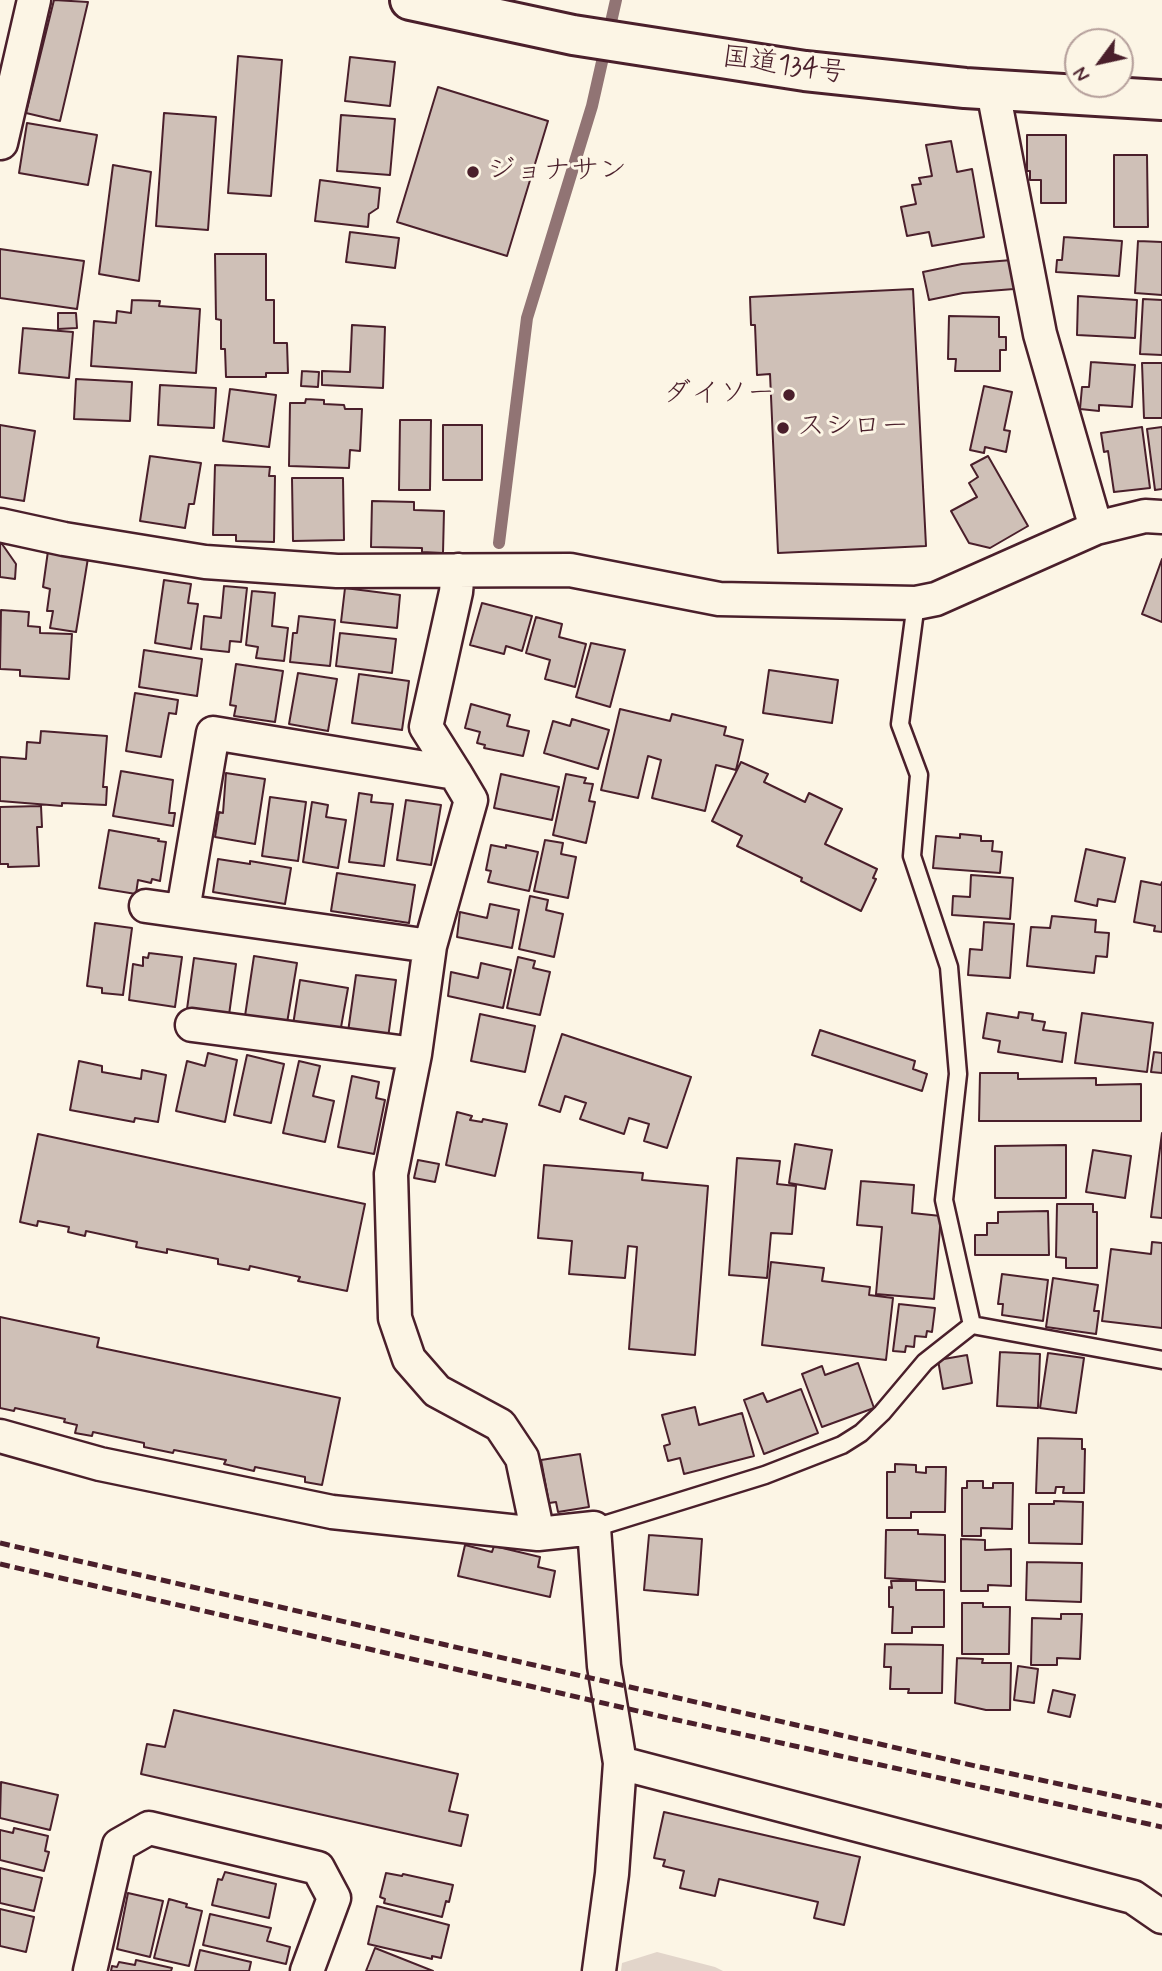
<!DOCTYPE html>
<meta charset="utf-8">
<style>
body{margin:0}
#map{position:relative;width:1162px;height:1971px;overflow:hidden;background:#fcf5e5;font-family:Mynerve,sans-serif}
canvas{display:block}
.north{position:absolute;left:1064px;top:28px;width:70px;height:70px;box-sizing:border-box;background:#fcf5e5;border:2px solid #b59f9b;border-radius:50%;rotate:237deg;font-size:19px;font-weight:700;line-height:28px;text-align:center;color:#4a1f2b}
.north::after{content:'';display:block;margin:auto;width:24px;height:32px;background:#4a1f2b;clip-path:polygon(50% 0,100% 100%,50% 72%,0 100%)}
</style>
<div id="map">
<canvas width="1162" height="1971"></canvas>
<div class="north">N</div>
</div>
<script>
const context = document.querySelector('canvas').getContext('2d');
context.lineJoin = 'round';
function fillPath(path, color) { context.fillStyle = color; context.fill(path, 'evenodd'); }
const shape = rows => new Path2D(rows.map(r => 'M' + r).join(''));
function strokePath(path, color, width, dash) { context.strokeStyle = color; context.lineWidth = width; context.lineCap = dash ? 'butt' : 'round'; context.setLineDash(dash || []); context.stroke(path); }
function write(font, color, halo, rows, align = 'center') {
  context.font = font + ' Mynerve,"Klee One",sans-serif'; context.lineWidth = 6; context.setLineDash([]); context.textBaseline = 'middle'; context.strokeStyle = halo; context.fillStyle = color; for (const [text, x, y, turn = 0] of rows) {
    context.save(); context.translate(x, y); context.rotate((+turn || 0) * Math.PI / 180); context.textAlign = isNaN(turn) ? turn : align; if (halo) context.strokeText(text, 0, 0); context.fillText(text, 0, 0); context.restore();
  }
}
fillPath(shape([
 [657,1952,715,1967,723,1971,621,1971,622,1963]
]), '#e2d5ca');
strokePath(shape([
 [499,543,527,318,592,106,616,0]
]), '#917474', 12);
const building = shape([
 [54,0,88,2,60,121,26,113,54,0],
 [238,56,282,60,271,196,228,193,238,56],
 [350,57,395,62,390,106,345,101,350,57],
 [438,87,548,121,507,256,397,222,438,87],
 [164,113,216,117,208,230,156,226,164,113],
 [341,115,395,119,390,175,337,171,341,115],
 [27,123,97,135,88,185,19,173,27,123],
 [1027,135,1066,135,1066,203,1041,203,1041,180,1030,180,1030,171,1027,171,1027,135],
 [951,141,957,172,972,169,984,237,932,246,929,232,907,236,901,207,916,204,912,185,921,184,919,178,932,176,926,145,951,141],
 [1114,155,1147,155,1148,227,1114,227,1114,155],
 [113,165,151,172,139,281,99,274,113,165],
 [320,180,380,188,378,208,369,214,368,227,315,221,320,180],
 [350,232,399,238,395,268,346,262,350,232],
 [1064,237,1122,241,1119,276,1056,272,1057,260,1062,260,1064,237],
 [1138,241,1162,242,1162,295,1135,293,1138,241],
 [0,249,84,261,77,309,0,298,0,249],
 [215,254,266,254,266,300,274,300,274,343,287,343,288,373,266,373,266,377,226,377,225,349,221,349,221,320,216,319,215,254],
 [1012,260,1014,289,963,293,929,300,923,272,962,264,1012,260],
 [913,289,926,546,778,553,770,374,757,375,755,325,751,325,750,297,913,289],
 [1078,296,1137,300,1135,338,1077,335,1078,296],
 [1143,299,1162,300,1162,355,1140,354,1143,299],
 [132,300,160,301,159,306,200,309,196,373,91,366,94,321,116,323,117,311,131,313,132,300],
 [58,313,76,313,77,328,58,329,58,313],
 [949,316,999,317,999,337,1006,337,1006,350,1000,350,1000,371,955,371,956,359,948,359,949,316],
 [352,325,385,327,383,388,322,385,322,371,350,372,352,325],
 [23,328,73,332,69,378,19,373,23,328],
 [1091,362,1135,365,1132,407,1099,405,1099,411,1080,409,1082,387,1089,387,1091,362],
 [1142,363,1162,363,1162,418,1144,418,1142,363],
 [302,371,319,372,318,387,301,386,302,371],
 [76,379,132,382,130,421,74,419,76,379],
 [160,385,216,388,214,428,158,425,160,385],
 [984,386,1012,392,1004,430,1010,431,1006,452,985,447,984,453,970,450,984,386],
 [230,389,276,395,269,447,223,441,230,389],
 [306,399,324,400,324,404,344,405,345,409,362,409,360,451,350,450,349,468,289,466,290,403,305,403,306,399],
 [400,420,431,420,430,490,399,490,400,420],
 [0,425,35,431,24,501,0,497,0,425],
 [443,425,482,425,482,480,443,480,443,425],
 [1142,427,1150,488,1114,492,1108,451,1104,452,1101,433,1142,427],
 [1162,427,1162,489,1155,490,1147,429,1162,427],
 [150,456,201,463,194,504,189,504,185,528,140,521,150,456],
 [988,456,1028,526,990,548,969,543,951,511,977,497,969,483,978,477,971,465,988,456],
 [215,465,270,467,269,476,275,476,274,542,236,541,236,535,213,535,215,465],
 [292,478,343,478,344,540,293,541,292,478],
 [372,501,414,502,414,510,444,511,443,553,422,552,422,548,371,547,372,501],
 [0,541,16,564,15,579,0,577,0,541],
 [48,551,88,558,76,632,50,628,53,611,47,611,50,589,43,587,48,551],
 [1162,559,1162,622,1142,614,1162,559],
 [164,580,191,584,188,603,198,604,191,649,155,643,164,580],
 [224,586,247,588,241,642,230,641,229,652,201,649,204,616,221,618,224,586],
 [345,588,400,595,397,628,341,622,345,588],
 [252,591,275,593,272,626,288,628,284,661,256,658,258,647,246,645,252,591],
 [482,603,532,616,522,651,506,646,504,654,470,645,482,603],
 [1,610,29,612,28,626,40,627,40,633,72,634,69,679,20,676,20,670,0,669,1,610],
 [299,616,335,620,330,666,290,662,293,633,297,633,299,616],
 [536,617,562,624,559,637,586,644,575,687,545,679,550,660,526,653,536,617],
 [340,633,396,639,392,673,336,666,340,633],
 [591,643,625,650,610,707,576,697,591,643],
 [144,650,202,659,197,696,139,687,144,650],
 [236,664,283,671,275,722,234,716,236,706,230,705,236,664],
 [769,670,838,680,832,723,763,713,769,670],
 [298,673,337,679,328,731,289,724,298,673],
 [359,674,409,681,402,730,352,723,359,674],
 [135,693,178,700,176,714,169,713,161,757,126,751,135,693],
 [471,704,510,715,507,726,529,731,523,756,484,748,485,745,477,743,480,732,465,728,471,704],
 [620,709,670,721,672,714,726,727,724,735,743,740,736,770,716,765,705,811,652,798,661,760,648,756,638,798,601,790,620,709],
 [572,719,609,730,598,769,544,753,553,721,570,726,572,719],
 [41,731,107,736,103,787,107,787,106,805,62,803,62,806,0,801,0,757,26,759,27,742,40,743,41,731],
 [741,762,768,774,764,782,805,802,809,793,842,809,825,844,877,869,873,878,876,879,861,911,801,881,802,878,737,846,742,836,712,821,741,762],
 [121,771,173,780,169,813,175,813,173,826,113,816,121,771],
 [226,773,265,779,255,844,215,837,219,812,223,813,226,773],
 [501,774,559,787,552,820,494,808,501,774],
 [566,774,586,778,584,783,593,784,589,801,595,802,586,843,553,835,566,774],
 [359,793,372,795,371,802,393,804,384,866,349,862,359,793],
 [270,797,306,802,298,861,262,856,270,797],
 [406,800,441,805,431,865,397,860,406,800],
 [312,802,328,805,326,817,346,820,338,868,303,862,312,802],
 [41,806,42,827,37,827,39,866,8,867,8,864,0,864,0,807,41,806],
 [109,830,159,839,158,841,166,842,160,881,152,879,151,883,138,880,136,894,99,888,109,830],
 [960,834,981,836,981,841,993,841,992,851,1002,852,1000,873,933,868,936,836,960,838,960,834],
 [545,840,563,843,561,854,576,857,568,898,534,891,545,840],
 [491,845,506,848,506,845,538,852,529,891,488,882,491,871,486,870,491,845],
 [1086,849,1125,858,1115,902,1098,899,1097,906,1075,901,1086,849],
 [218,859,250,864,250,861,291,868,285,904,213,892,218,859],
 [337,873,415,885,409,923,331,911,337,873],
 [971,875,1013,878,1010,919,952,915,953,896,970,897,971,875],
 [1141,881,1161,885,1162,882,1162,932,1154,931,1155,926,1134,922,1141,881],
 [530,896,548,900,546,910,563,914,554,957,519,949,530,896],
 [490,904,519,910,512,948,457,937,460,912,487,918,490,904],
 [1052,916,1096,920,1095,932,1109,933,1107,957,1096,956,1094,973,1027,966,1031,927,1050,928,1052,916],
 [984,922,1014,924,1010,978,968,975,970,949,982,950,984,922],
 [95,923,132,928,123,995,102,993,102,988,87,986,95,923],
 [149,953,182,957,175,1007,129,1000,133,964,143,966,143,957,148,958,149,953],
 [254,956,297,963,287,1023,245,1016,254,956],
 [518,957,535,961,533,968,550,972,540,1015,507,1008,518,957],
 [194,958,236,964,229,1015,187,1009,194,958],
 [481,963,511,970,503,1008,448,996,451,972,478,978,481,963],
 [356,975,396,980,388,1038,348,1032,356,975],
 [300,980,348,988,340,1033,293,1025,300,980],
 [1019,1012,1033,1014,1032,1020,1045,1022,1043,1030,1066,1033,1062,1062,998,1052,1000,1041,983,1038,987,1013,1018,1018,1019,1012],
 [1082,1013,1153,1023,1147,1072,1075,1063,1082,1013],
 [480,1014,535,1026,525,1072,471,1061,480,1014],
 [820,1030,915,1061,913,1069,927,1074,922,1091,812,1055,820,1030],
 [562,1034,691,1077,667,1148,644,1141,649,1124,629,1118,624,1134,580,1119,586,1103,565,1096,560,1112,539,1105,562,1034],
 [1154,1052,1162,1053,1162,1073,1151,1072,1154,1052],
 [208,1053,237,1060,225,1122,176,1111,187,1061,205,1066,208,1053],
 [247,1055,284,1064,271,1123,234,1115,247,1055],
 [79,1061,102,1066,102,1072,141,1079,142,1070,166,1075,158,1122,135,1118,134,1122,70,1110,79,1061],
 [299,1061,320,1066,313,1096,334,1101,325,1142,283,1133,299,1061],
 [980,1073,1018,1073,1018,1079,1096,1078,1096,1085,1141,1084,1141,1121,979,1121,980,1073],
 [352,1076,379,1082,376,1098,385,1100,374,1154,338,1147,352,1076],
 [457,1112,472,1116,470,1120,482,1122,483,1119,507,1124,495,1176,446,1165,457,1112],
 [1162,1133,1162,1218,1151,1217,1162,1133],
 [38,1134,365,1204,347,1291,298,1281,300,1277,250,1266,249,1270,218,1264,218,1259,167,1249,167,1253,136,1247,137,1242,86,1231,85,1236,68,1232,69,1227,38,1221,37,1226,20,1222,38,1134],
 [795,1144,832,1150,825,1189,789,1183,795,1144],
 [1066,1145,1066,1198,995,1198,995,1146,1066,1145],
 [1093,1150,1131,1156,1125,1198,1086,1192,1093,1150],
 [737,1158,780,1161,777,1184,796,1186,792,1234,771,1233,767,1278,729,1275,737,1158],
 [418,1160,439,1164,435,1182,414,1178,418,1160],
 [544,1165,643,1173,642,1180,708,1186,695,1355,629,1349,637,1247,628,1246,625,1278,569,1274,572,1241,538,1238,544,1165],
 [861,1181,914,1185,912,1213,941,1216,934,1299,876,1294,882,1227,857,1225,861,1181],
 [1057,1204,1093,1204,1093,1212,1097,1212,1097,1268,1066,1268,1066,1258,1056,1257,1057,1204],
 [1048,1211,1049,1255,975,1255,975,1235,987,1235,987,1223,998,1223,998,1212,1048,1211],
 [1152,1242,1162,1243,1162,1328,1102,1321,1111,1249,1151,1254,1152,1242],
 [771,1262,824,1268,822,1281,870,1287,869,1295,893,1298,886,1360,762,1345,771,1262],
 [1002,1274,1048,1280,1043,1321,1002,1315,1003,1304,998,1304,1002,1274],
 [1053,1278,1098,1285,1094,1311,1099,1311,1096,1334,1046,1327,1053,1278],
 [899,1304,935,1308,932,1332,927,1331,926,1337,915,1336,914,1347,906,1346,905,1352,893,1351,899,1304],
 [0,1317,99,1338,97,1347,340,1398,322,1485,305,1482,305,1477,255,1467,254,1471,224,1464,226,1460,174,1450,173,1453,144,1447,144,1443,93,1432,92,1436,75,1433,77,1425,64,1422,65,1419,15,1408,14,1411,0,1408,0,1317],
 [1000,1352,1040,1354,1038,1408,997,1406,1000,1352],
 [1048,1353,1084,1358,1076,1413,1040,1408,1048,1353],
 [967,1355,972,1383,943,1389,938,1360,967,1355],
 [858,1363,874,1408,822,1427,802,1374,822,1366,825,1375,858,1363],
 [801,1389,818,1433,764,1454,744,1400,763,1393,767,1402,801,1389],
 [695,1407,699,1425,742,1413,754,1456,684,1474,680,1458,668,1461,664,1446,670,1444,662,1415,695,1407],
 [1038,1438,1082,1439,1082,1449,1085,1449,1084,1493,1063,1493,1064,1487,1056,1487,1055,1493,1036,1493,1038,1438],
 [580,1454,589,1507,558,1512,556,1502,549,1503,541,1460,580,1454],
 [895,1464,916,1465,916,1472,926,1473,926,1467,946,1467,945,1512,911,1512,911,1518,887,1518,887,1472,895,1472,895,1464],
 [967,1481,983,1481,983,1488,993,1488,993,1483,1013,1483,1012,1529,981,1528,981,1536,962,1536,962,1488,967,1488,967,1481],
 [1054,1501,1083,1502,1082,1544,1029,1543,1029,1504,1054,1504,1054,1501],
 [886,1530,918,1530,918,1534,945,1535,945,1582,885,1578,886,1530],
 [649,1535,702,1539,698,1595,644,1590,649,1535],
 [961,1539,985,1540,985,1550,1011,1549,1011,1586,988,1585,988,1591,961,1591,961,1539],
 [465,1545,492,1552,494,1546,540,1557,538,1567,555,1571,550,1597,458,1576,465,1545],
 [1027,1562,1082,1563,1081,1602,1026,1600,1027,1562],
 [891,1581,916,1581,916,1590,944,1590,944,1627,912,1627,912,1633,892,1633,893,1607,889,1607,889,1587,892,1588,891,1581],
 [962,1603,983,1603,983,1607,1010,1607,1009,1654,962,1654,962,1603],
 [1061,1614,1082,1614,1080,1659,1057,1658,1057,1665,1031,1665,1032,1618,1061,1619,1061,1614],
 [885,1644,943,1645,942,1693,908,1693,909,1689,890,1689,891,1667,884,1667,885,1644],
 [957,1658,983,1659,982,1663,1011,1663,1010,1710,986,1710,955,1703,957,1658],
 [1018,1666,1038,1669,1034,1703,1014,1700,1018,1666],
 [1053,1690,1075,1695,1070,1717,1048,1712,1053,1690],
 [174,1710,458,1774,449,1811,468,1815,461,1846,141,1774,147,1744,165,1747,174,1710],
 [1,1782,58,1795,50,1830,0,1818,1,1782],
 [664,1812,860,1857,844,1925,814,1918,818,1902,719,1879,715,1896,680,1888,684,1871,663,1866,665,1860,654,1858,664,1812],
 [14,1828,48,1836,45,1851,49,1852,44,1871,0,1860,0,1830,13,1833,14,1828],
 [0,1868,42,1878,34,1911,0,1903,0,1868],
 [225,1872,276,1884,269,1918,212,1905,218,1879,222,1880,225,1872],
 [386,1873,402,1876,403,1874,453,1885,449,1902,446,1901,442,1917,384,1903,385,1899,380,1897,386,1873],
 [128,1893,163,1901,150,1957,117,1949,128,1893],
 [169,1899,187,1904,186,1907,202,1911,189,1966,154,1958,169,1899],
 [377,1906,449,1925,441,1958,432,1956,432,1959,368,1944,377,1906],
 [0,1909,34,1917,26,1952,0,1946,0,1909],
 [210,1914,271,1928,267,1941,290,1947,286,1964,203,1945,210,1914],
 [375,1948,433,1971,366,1971,375,1948],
 [200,1950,251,1962,249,1971,195,1971,200,1950],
 [136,1960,172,1968,171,1971,111,1971,112,1966,117,1967,119,1962,135,1965,136,1960]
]);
fillPath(building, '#cfc0b7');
strokePath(building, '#4a1f2b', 2);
const lane = shape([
 [972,1325,1162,1360],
 [594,1528,765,1475,842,1445,861,1433,882,1413,925,1362,972,1325,944,1200,958,1074,949,967,912,856,919,775,900,724,916,603]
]);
const street = shape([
 [993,91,1040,334,1096,528],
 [1,143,34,0],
 [0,525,64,539,205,562,337,571,570,570,719,599,916,603,936,599,1096,528,1145,516,1162,517],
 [455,773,426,727,456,592,458,570],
 [146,906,430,946],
 [183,910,213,733,455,773,471,800,430,946,415,1054,391,1174,395,1318,409,1359,437,1391,500,1425,522,1458,538,1534,594,1528,604,1666,620,1763,612,1874,599,1971],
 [192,1025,415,1054],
 [0,1436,100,1464,332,1512,538,1534],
 [620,1763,1133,1897,1162,1917],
 [90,1971,119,1845,149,1828,318,1868,334,1898,307,1971]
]);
const highway = shape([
 [410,0,573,35,805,71,965,88,1162,100]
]);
strokePath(lane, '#4a1f2b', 21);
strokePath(street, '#4a1f2b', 37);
strokePath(highway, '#4a1f2b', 44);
strokePath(lane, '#fcf5e5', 16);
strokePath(street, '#fcf5e5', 32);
strokePath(highway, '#fcf5e5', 38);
strokePath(shape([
 [0,1543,980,1767,1162,1806],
 [0,1564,668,1718,1162,1827]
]), '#4a1f2b', 5, [10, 5]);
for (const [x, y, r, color] of [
 [473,172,7,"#4a1f2b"],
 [789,395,7,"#4a1f2b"],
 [783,428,7,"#4a1f2b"]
]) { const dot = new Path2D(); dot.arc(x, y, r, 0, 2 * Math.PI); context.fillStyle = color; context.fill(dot); strokePath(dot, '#fcf5e5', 2.5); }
write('28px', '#4a1f2b', '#fcf5e5', [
 ["国道134号",784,67,8]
]);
write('28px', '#4a1f2b', '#fcf5e5', [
 ["ジョナサン",487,172],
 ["ダイソー",775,395,"right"],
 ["スシロー",797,428]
], 'left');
</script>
